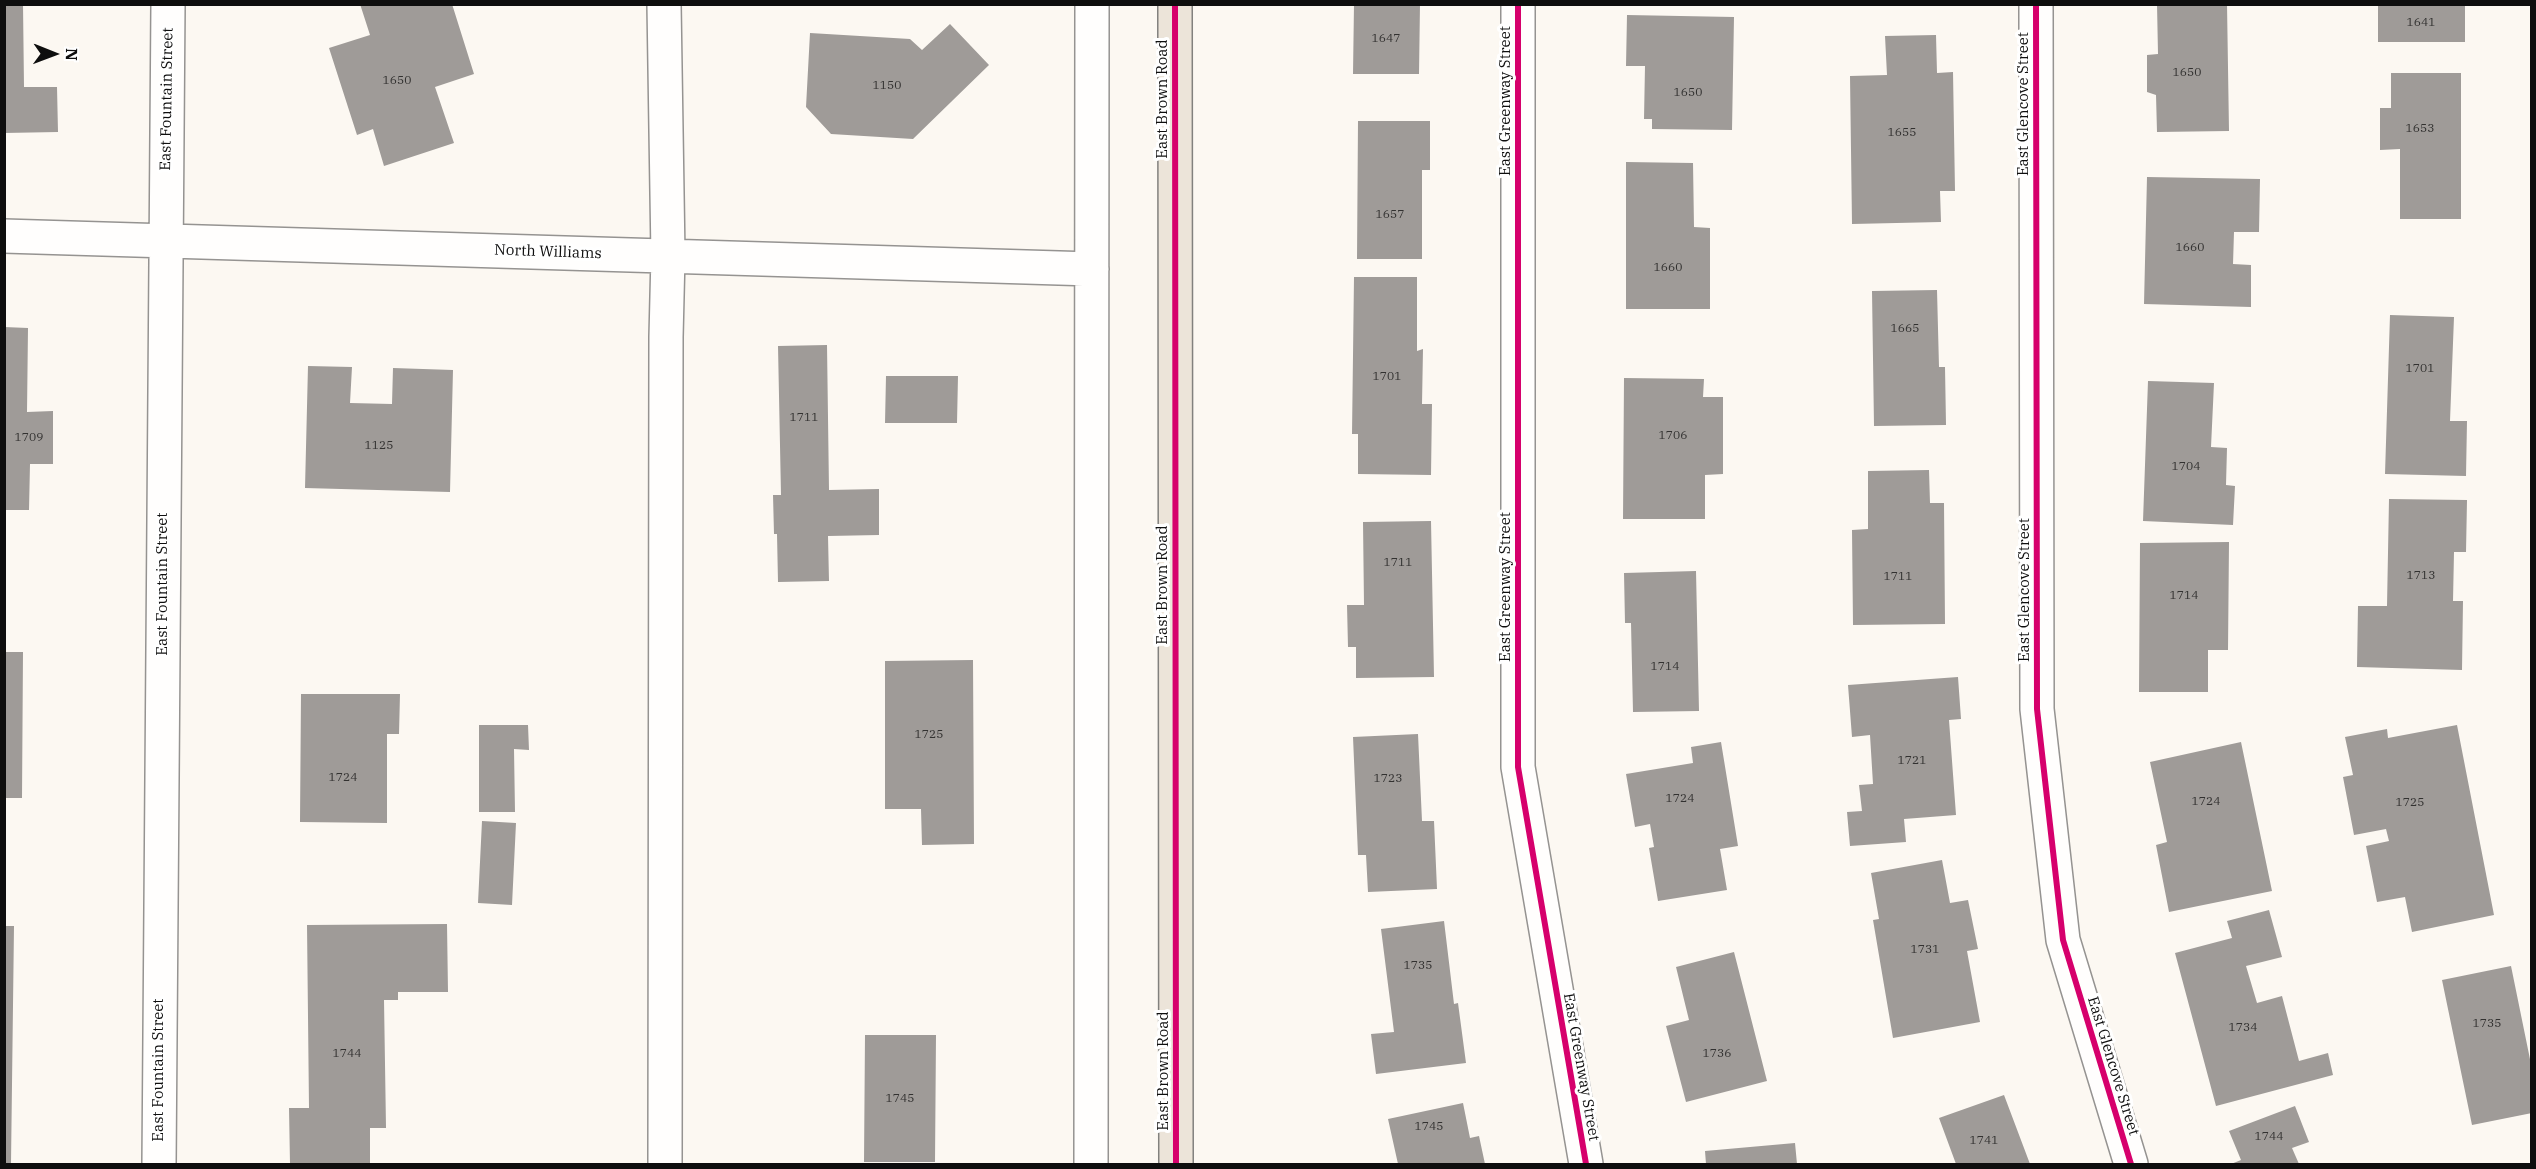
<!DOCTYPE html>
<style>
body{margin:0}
#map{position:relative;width:2536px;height:1169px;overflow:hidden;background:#fcf8f2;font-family:"IBM Plex Serif",serif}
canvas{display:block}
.frame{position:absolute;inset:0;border:6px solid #0e0e0e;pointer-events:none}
.north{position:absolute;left:24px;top:24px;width:60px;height:60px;-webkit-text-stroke:4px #fff;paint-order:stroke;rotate:91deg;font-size:16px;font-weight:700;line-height:24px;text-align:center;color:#0e0e0e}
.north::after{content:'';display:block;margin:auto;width:21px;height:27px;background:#0e0e0e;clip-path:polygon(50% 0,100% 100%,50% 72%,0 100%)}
</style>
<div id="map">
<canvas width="2536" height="1169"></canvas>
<div class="frame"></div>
<div class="north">N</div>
</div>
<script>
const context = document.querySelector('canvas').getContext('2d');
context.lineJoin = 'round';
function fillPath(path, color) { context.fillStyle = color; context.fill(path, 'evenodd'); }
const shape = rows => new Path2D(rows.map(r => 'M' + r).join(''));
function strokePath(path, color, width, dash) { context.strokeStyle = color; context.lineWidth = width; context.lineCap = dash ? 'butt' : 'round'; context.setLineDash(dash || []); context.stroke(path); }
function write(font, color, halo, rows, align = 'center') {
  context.font = font + ' "IBM Plex Serif",serif'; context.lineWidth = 6; context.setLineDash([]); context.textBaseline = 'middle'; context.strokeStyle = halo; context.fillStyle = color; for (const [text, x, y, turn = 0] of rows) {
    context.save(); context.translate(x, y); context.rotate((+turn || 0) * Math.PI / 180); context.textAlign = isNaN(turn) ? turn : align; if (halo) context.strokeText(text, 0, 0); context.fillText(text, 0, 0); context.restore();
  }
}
fillPath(shape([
 [4,4,23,4,24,87,57,87,58,132,4,133],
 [360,4,452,4,474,74,435,87,454,143,384,166,373,129,357,135,329,48,370,35],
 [1354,4,1420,4,1419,74,1353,74],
 [2157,4,2227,4,2229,131,2157,132,2156,95,2147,92,2147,55,2158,54],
 [2378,5,2465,5,2465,42,2378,42],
 [1627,15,1734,17,1732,130,1652,129,1652,119,1644,119,1645,66,1626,66],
 [950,24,989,65,913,139,831,134,806,107,810,33,910,39,922,50],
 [1936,35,1937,73,1953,72,1955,191,1940,191,1941,222,1852,224,1850,76,1887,75,1885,36],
 [2391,73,2461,73,2461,219,2400,219,2400,149,2380,150,2380,108,2391,108],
 [1358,121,1430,121,1430,170,1422,170,1422,259,1357,259],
 [1626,162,1693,163,1694,227,1710,228,1710,309,1626,309],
 [2147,177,2260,179,2259,232,2234,232,2233,264,2251,265,2251,307,2144,304],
 [1354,277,1417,277,1417,351,1423,349,1422,404,1432,404,1431,475,1358,474,1358,434,1352,434],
 [1937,290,1939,367,1945,367,1946,425,1874,426,1872,291],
 [2390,315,2454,317,2450,421,2467,421,2466,476,2385,474],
 [4,327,28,328,27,412,53,411,53,464,30,464,29,510,4,510],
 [827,345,829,490,879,489,879,535,828,536,829,581,778,582,777,534,774,534,773,495,781,495,778,346],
 [308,366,352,367,350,403,392,404,393,368,453,370,450,492,305,488],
 [886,376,958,376,957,423,885,423],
 [1624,378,1704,379,1703,397,1723,397,1723,474,1705,475,1705,519,1623,519],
 [2148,381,2214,383,2211,447,2227,448,2226,485,2235,486,2233,525,2143,521],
 [1929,470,1930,503,1944,503,1945,624,1853,625,1852,530,1868,529,1868,471],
 [2389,499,2467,500,2466,552,2454,552,2453,601,2463,601,2462,670,2357,667,2358,606,2387,606],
 [1431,521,1434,677,1356,678,1356,647,1348,647,1347,605,1364,605,1363,522],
 [2229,542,2228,650,2208,650,2208,692,2139,692,2140,543],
 [1696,571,1699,711,1633,712,1631,623,1625,623,1624,573],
 [4,652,23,652,22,798,4,798],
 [973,660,974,844,922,845,921,809,885,809,885,661],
 [1958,677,1961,719,1949,720,1956,815,1904,819,1906,842,1850,846,1847,812,1862,811,1859,785,1873,784,1870,735,1852,737,1848,685],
 [301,694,400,694,399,734,387,734,387,823,300,822],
 [479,725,528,725,529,750,514,749,515,812,479,812],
 [2457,725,2494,915,2412,932,2405,897,2377,902,2366,846,2389,841,2386,829,2354,835,2343,777,2353,775,2345,737,2387,729,2388,738],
 [1418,734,1422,821,1434,821,1437,889,1368,892,1366,855,1358,855,1353,737],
 [1721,742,1738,846,1720,849,1727,890,1658,901,1649,848,1654,847,1650,824,1635,827,1626,774,1693,763,1691,747],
 [2241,742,2272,891,2169,912,2156,845,2167,842,2150,762],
 [482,821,516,823,512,905,478,903],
 [1942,860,1950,903,1968,900,1978,949,1967,951,1980,1022,1893,1038,1873,920,1879,919,1871,873],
 [2269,910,2282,957,2246,966,2257,1003,2282,996,2299,1061,2328,1053,2333,1075,2216,1106,2175,953,2232,938,2227,921],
 [1444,921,1454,1004,1458,1003,1466,1063,1376,1074,1371,1034,1394,1032,1381,929],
 [447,924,448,992,398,992,398,1000,384,1000,386,1128,370,1128,370,1164,290,1164,289,1108,309,1108,307,925],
 [4,926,14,926,11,1163,4,1163],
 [1734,952,1767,1081,1686,1102,1666,1026,1689,1020,1676,967],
 [2511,966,2532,1069,2532,1113,2472,1125,2442,980],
 [865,1035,936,1035,935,1162,864,1162],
 [2004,1095,2030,1164,1956,1164,1939,1118],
 [1463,1103,1470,1138,1479,1136,1485,1164,1398,1164,1388,1119],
 [2295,1106,2309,1142,2292,1148,2299,1164,2231,1164,2241,1160,2229,1131],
 [1795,1143,1797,1164,1706,1164,1705,1151]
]), '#9f9b98');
const minor = shape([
 [664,4,668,256,666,337,665,1164],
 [1518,4,1518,767,1586,1164],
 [2036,4,2037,709,2063,940,2131,1164],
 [4,236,1092,269],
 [159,1164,168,4],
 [1091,1164,1092,4]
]);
const major = shape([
 [1175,4,1176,1164]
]);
strokePath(minor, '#959391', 36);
strokePath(major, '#82817e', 36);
strokePath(minor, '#fffefd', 33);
strokePath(major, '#ece4d9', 33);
strokePath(shape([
 [1175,4,1176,1164],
 [1518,4,1518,767,1586,1164],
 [2036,4,2037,709,2063,940,2131,1164]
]), '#d6006c', 6);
write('12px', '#323130', null, [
 ["1641",2421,23],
 ["1647",1386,39],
 ["1650",2187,73],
 ["1650",397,81],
 ["1150",887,86],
 ["1650",1688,93],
 ["1653",2420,129],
 ["1655",1902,133],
 ["1657",1390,215],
 ["1660",2190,248],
 ["1660",1668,268],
 ["1665",1905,329],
 ["1701",2420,369],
 ["1701",1387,377],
 ["1711",804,418],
 ["1706",1673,436],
 ["1709",29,438],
 ["1125",379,446],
 ["1704",2186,467],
 ["1711",1398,563],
 ["1713",2421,576],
 ["1711",1898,577],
 ["1714",2184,596],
 ["1714",1665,667],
 ["1725",929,735],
 ["1721",1912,761],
 ["1724",343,778],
 ["1723",1388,779],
 ["1724",1680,799],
 ["1724",2206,802],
 ["1725",2410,803],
 ["1731",1925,950],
 ["1735",1418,966],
 ["1735",2487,1024],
 ["1734",2243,1028],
 ["1744",347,1054],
 ["1736",1717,1054],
 ["1745",900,1099],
 ["1745",1429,1127],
 ["1744",2269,1137],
 ["1741",1984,1141]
]);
write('15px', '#0e0e0e', '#fff', [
 ["East Fountain Street",167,99,-89],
 ["East Brown Road",1163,99,-90],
 ["East Greenway Street",1506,101,-90],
 ["East Glencove Street",2024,104,-90],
 ["North Williams",548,252,2],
 ["East Fountain Street",163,584,-90],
 ["East Brown Road",1163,585,-90],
 ["East Greenway Street",1506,587,-90],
 ["East Glencove Street",2025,590,-90],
 ["East Glencove Street",2113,1066,73],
 ["East Greenway Street",1581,1067,80],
 ["East Fountain Street",159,1070,-90],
 ["East Brown Road",1164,1071,-90]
]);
</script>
